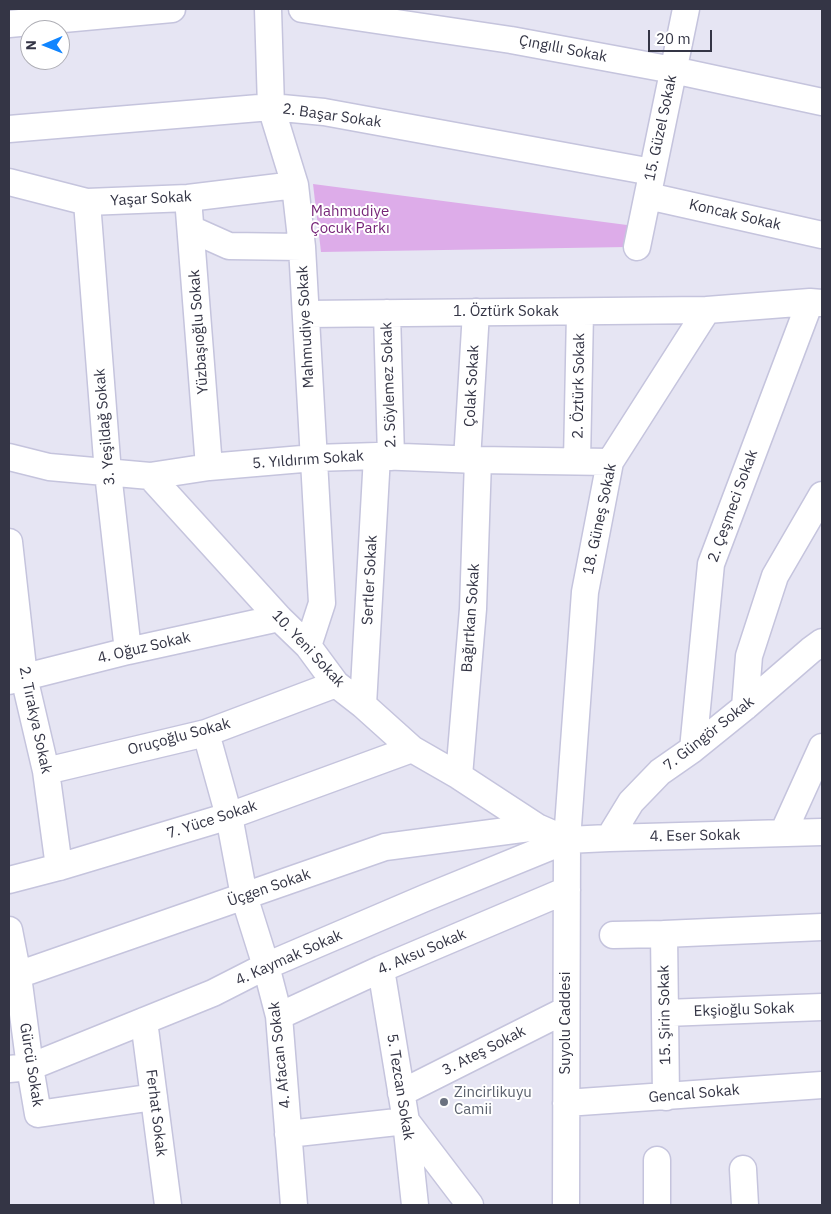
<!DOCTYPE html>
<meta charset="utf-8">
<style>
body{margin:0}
#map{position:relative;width:831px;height:1214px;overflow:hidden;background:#e6e5f3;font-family:"IBM Plex Sans",sans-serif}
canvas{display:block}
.frame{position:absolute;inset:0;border:10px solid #343545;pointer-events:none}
.north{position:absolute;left:20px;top:20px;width:50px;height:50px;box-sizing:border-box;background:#fff;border:1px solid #aeaeb5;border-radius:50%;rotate:269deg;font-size:14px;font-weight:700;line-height:20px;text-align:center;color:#343545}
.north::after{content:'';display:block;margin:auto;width:18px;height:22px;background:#1085ff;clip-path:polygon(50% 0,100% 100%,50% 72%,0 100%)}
.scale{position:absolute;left:648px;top:30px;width:64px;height:22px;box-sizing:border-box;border:2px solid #343545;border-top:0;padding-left:6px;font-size:15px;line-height:18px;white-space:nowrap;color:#343545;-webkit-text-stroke:4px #fff;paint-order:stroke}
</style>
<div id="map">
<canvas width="831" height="1214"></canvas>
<div class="frame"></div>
<div class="north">N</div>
<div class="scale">20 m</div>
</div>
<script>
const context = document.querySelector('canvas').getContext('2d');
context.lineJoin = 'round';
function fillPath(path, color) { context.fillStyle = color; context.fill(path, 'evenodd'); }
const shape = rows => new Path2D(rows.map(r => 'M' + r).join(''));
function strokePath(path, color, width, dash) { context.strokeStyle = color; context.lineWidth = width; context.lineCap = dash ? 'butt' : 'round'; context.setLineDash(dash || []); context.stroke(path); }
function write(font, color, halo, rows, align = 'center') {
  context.font = font + ' "IBM Plex Sans",sans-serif'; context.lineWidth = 4; context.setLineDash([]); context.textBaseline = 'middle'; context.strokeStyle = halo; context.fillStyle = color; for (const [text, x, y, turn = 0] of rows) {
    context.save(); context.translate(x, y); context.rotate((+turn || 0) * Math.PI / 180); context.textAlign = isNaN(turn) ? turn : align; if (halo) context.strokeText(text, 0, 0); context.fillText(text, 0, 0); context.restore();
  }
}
fillPath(shape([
 [313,184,627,225,627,247,321,252]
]), '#ddace9');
const street = shape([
 [268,9,271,107,295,185,302,247,322,603,308,646],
 [302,9,511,40,673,70,822,102],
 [9,24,172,9],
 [9,129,271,107,324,112,652,172],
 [9,182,87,202,188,198,295,185],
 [648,196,822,235],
 [188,198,209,467],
 [87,202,108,473,128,651],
 [191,229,229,246,302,247],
 [637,247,686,9],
 [387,313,391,457],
 [306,314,707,310],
 [9,457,49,467,150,476,209,467,314,458,377,456,478,460,610,462],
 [467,460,476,312],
 [577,461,580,312],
 [150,476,279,618,308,646,336,684,363,705,412,749,459,776,537,827,567,840],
 [9,542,24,677,46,771,59,867],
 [9,681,128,651,279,618],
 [363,705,377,456],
 [745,707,749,656,775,576,822,495],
 [206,733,229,816,244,896,266,966,279,1016,294,1205],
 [693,749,711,564,810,302],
 [46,771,206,733,336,684],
 [459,776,473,609,478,460],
 [783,833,822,747],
 [609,838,631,802,660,772,693,749,745,707,811,650,822,642],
 [9,880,59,867,229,816,412,749],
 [9,930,18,976,30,1067,38,1114,154,1097],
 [613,935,664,934],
 [381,969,406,1121,415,1205],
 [9,978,385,847,537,827],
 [666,1013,822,1007],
 [279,1016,381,969,567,890],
 [144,1021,168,1205],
 [9,1069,30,1067,213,993,266,966,425,898,567,840,609,838,822,832],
 [401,1093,566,1010],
 [666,1097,664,934,822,927],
 [566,1103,822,1085],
 [288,1134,406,1121,470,1205],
 [743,1169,745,1205],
 [566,1205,567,840,585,592,610,462,707,310,810,302,822,303],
 [657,1205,657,1160]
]);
strokePath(street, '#c5c4dd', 29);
strokePath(street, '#fff', 26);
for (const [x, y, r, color] of [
 [444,1102,5,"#6b7280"]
]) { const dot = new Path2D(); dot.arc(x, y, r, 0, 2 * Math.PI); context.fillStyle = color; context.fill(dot); strokePath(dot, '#fff', 2); }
write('15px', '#343545', '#fff', [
 ["Çıngıllı Sokak",563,49,11],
 ["2. Başar Sokak",332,116,8],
 ["15. Güzel Sokak",661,128,-78],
 ["Yaşar Sokak",151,199,-3],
 ["Koncak Sokak",735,215,13],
 ["1. Öztürk Sokak",506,312],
 ["Mahmudiye Sokak",306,327,-93],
 ["Yüzbaşıoğlu Sokak",199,332,-94],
 ["2. Söylemez Sokak",389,385,-92],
 ["Çolak Sokak",472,386,-87],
 ["2. Öztürk Sokak",579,386,-89],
 ["3. Yeşildağ Sokak",105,427,-95],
 ["5. Yıldırım Sokak",308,460,-4],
 ["2. Çeşmeci Sokak",733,506,-70],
 ["18. Güneş Sokak",600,519,-78],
 ["Sertler Sokak",370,580,-87],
 ["Bağırtkan Sokak",471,618,-86],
 ["4. Oğuz Sokak",144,648,-13],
 ["10. Yeni Sokak",308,649,47],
 ["2. Tırakya Sokak",35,720,78],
 ["7. Güngör Sokak",709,734,-38],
 ["Oruçoğlu Sokak",179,737,-15],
 ["7. Yüce Sokak",212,820,-18],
 ["4. Eser Sokak",695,836,-1],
 ["Üçgen Sokak",269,888,-19],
 ["4. Aksu Sokak",422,952,-23],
 ["4. Kaymak Sokak",289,958,-24],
 ["Ekşioğlu Sokak",744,1010,-2],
 ["15. Şirin Sokak",665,1015,-91],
 ["Suyolu Caddesi",566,1023,-90],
 ["3. Ateş Sokak",484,1051,-27],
 ["4. Afacan Sokak",280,1055,-96],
 ["Gürcü Sokak",31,1065,81],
 ["5. Tezcan Sokak",400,1087,81],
 ["Gencal Sokak",694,1094,-5],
 ["Ferhat Sokak",156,1113,83]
]);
write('15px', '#772679', '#fff', [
 ["Mahmudiye",350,212],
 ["Çocuk Parkı",350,229]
]);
write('15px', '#5b616d', '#fff', [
 ["Zincirlikuyu",454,1093],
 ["Camii",454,1110]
], 'left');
</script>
